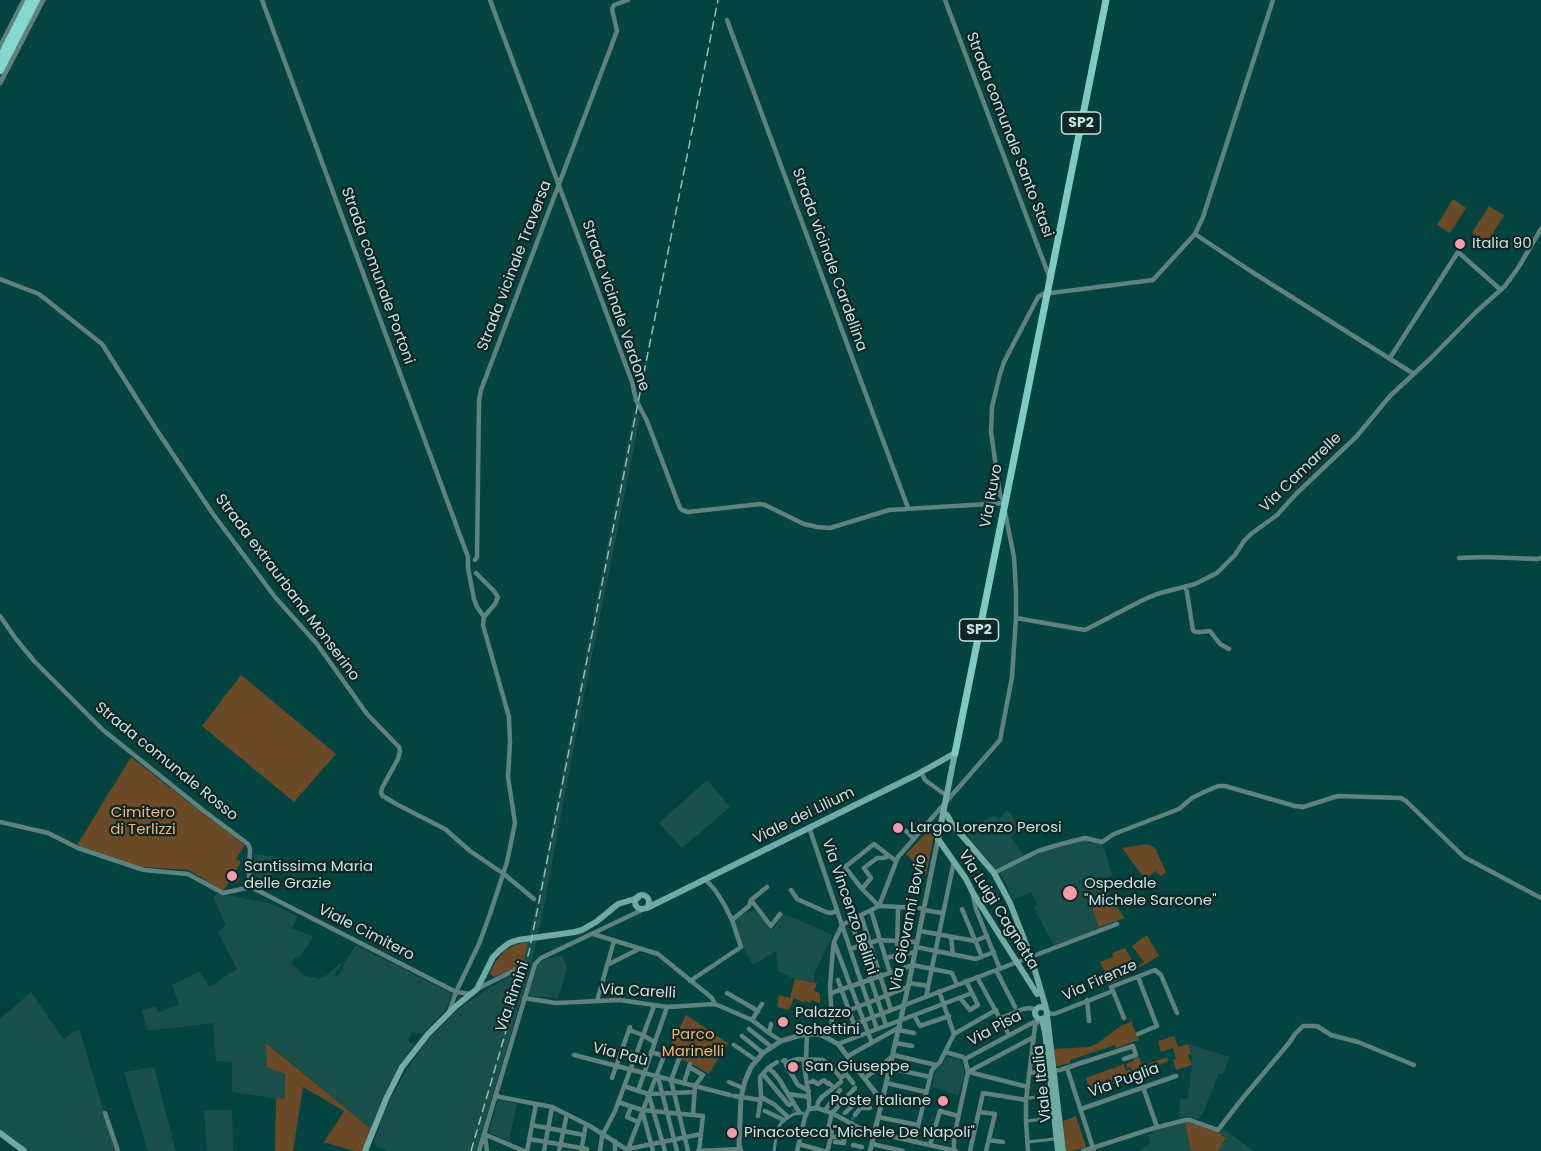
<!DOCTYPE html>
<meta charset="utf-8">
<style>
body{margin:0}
canvas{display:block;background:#034440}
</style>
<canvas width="1541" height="1151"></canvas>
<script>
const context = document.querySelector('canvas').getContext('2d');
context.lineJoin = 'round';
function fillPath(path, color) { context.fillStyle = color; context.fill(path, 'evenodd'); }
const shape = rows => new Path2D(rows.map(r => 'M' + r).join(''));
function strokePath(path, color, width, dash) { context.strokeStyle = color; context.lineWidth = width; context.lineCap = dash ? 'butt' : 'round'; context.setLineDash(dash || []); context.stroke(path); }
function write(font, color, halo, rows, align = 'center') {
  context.font = font + ' Poppins,sans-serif'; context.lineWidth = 4.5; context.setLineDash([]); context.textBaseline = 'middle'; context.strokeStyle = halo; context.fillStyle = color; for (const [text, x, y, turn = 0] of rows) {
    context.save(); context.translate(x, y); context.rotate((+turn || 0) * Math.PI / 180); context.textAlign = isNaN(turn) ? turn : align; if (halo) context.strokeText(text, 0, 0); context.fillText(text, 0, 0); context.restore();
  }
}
fillPath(shape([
 [634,411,640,417,573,751,543,912,531,966,476,1151,388,1151,377,1147,374,1142,386,1107,406,1071,427,1041,460,1008,483,992,521,970,539,893],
 [707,780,730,807,682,848,659,823],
 [1007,810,1021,827,1011,837,1024,856,995,871,962,832,995,815,999,820],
 [1085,839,1088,841,1089,844,1091,844,1091,842,1103,845,1112,875,1105,879,1108,892,1125,918,1054,946,1034,908,1037,903,1031,892,1015,899,1012,897,1000,872,1039,853],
 [254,854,278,857,267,886,256,876,254,866],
 [218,893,272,904,298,917,292,928,313,937,300,956,294,959,292,962,293,966,306,976,319,979,327,975,341,963,342,964,334,975,337,977,344,966,343,965,356,945,452,994,445,1011,423,1034,412,1032,407,1041,414,1045,401,1062,382,1099,371,1129,267,1043,285,1073,285,1100,232,1092,232,1062,216,1061,213,1023,147,1031,142,1010,156,1006,158,1013,179,1004,172,985,200,971,209,987,237,969,218,932,226,925,213,897],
 [753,911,758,913,773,929,775,928,782,913,833,935,815,971,814,982,795,979,778,971,776,951,753,965,744,949,734,921,745,913],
 [562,956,567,968,558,998,531,996,528,993,538,964,548,958],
 [31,992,63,1039,79,1029,116,1151,29,1151,0,1129,0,1019],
 [1188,1044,1230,1057,1223,1074,1219,1073,1203,1113,1197,1120,1186,1116,1179,1118,1180,1099,1188,1099,1192,1065,1191,1054],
 [947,1057,961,1059,964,1069,964,1079,958,1095,932,1087,936,1070,942,1065],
 [154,1067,176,1151,148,1151,124,1072],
 [498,1100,517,1104,509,1141,490,1133,489,1129],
 [204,1110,232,1110,233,1151,207,1151],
 [1185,1123,1191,1151,1139,1151,1150,1143,1148,1135,1153,1133,1155,1130],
 [1223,1129,1254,1151,1218,1151,1226,1138,1217,1132,1218,1130,1221,1132]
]), '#1a504b');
fillPath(shape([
 [1453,199,1466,208,1450,233,1437,225],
 [1489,206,1504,215,1487,243,1472,233],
 [241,675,336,754,294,802,202,726],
 [131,757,196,808,245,845,236,859,241,862,235,872,239,875,238,877,240,878,237,883,235,882,234,883,230,881,223,891,189,870,142,867,77,845],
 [934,825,936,826,926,875,906,854],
 [1147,844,1152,846,1156,850,1166,872,1161,876,1155,871,1148,877,1154,883,1150,886,1122,848],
 [1107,892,1124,918,1099,927,1090,901],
 [1147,935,1159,956,1111,984,1100,962,1113,957,1112,953,1125,948,1136,967,1144,962,1132,946],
 [528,942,523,964,494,977,491,975,490,973,494,964,504,951,515,945],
 [795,979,817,983,814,991,820,993,820,1003,811,1000,810,1003,805,1001,804,1003,794,998,789,1010,777,1007,779,995,790,998],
 [686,1015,728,1043,709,1074,692,1064,667,1053],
 [1132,1021,1132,1024,1139,1040,1116,1048,1115,1045,1070,1060,1070,1063,1058,1066,1055,1065,1054,1049,1088,1047,1097,1044,1119,1027],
 [1174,1036,1178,1047,1188,1044,1191,1054,1188,1055,1192,1065,1176,1070,1173,1060,1176,1059,1173,1048,1161,1052,1158,1041],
 [266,1043,371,1129,362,1151,354,1151,324,1142,344,1111,303,1087,293,1151,275,1151,276,1098,285,1099,285,1074,267,1067],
 [1139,1057,1142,1066,1167,1057,1169,1061,1144,1070,1145,1073,1143,1075,1144,1078,1136,1081,1131,1067,1127,1068,1126,1064,1133,1061,1133,1059],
 [1124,1064,1126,1071,1130,1069,1132,1074,1090,1089,1086,1078],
 [1076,1116,1086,1147,1073,1151,1066,1151,1063,1121],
 [1197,1122,1218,1130,1217,1132,1226,1138,1218,1151,1191,1151,1185,1123]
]), '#6a4a27');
strokePath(shape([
 [793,1109,795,1111],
 [852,1120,854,1117]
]), '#205c58', 4.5, [4.5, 2]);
strokePath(shape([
 [1027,1098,1050,1096],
 [1026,1121,1053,1118],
 [1027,1142,1055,1139],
 [774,1151,777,1131,781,1123,787,1118,794,1114,803,1113]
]), '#5f827e', 3);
strokePath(shape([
 [262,0,468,557,468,568,474,599,477,607,484,617],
 [490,0,632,382,636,400,647,421,680,508,682,510,688,512,760,504,765,505,804,524,817,527,830,528,889,510,1005,503,1000,495,991,432,992,407,1000,374,1004,362,1038,297,1043,294,1153,280,1195,234,1203,217,1273,0],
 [945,0,1049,276],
 [727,20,908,508],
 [1195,234,1252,272,1414,374],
 [0,279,39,294,102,344,156,429,213,514,275,597,317,644,367,714,399,747,400,751,398,759,382,788,381,793,383,796,398,805,445,829,470,851,504,874,534,899],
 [1390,358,1458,252,1501,290],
 [1459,558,1486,557,1537,559,1541,558],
 [475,560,477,557,479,401,481,390,617,31,612,9,614,5,628,0],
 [1186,587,1193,630,1195,632,1200,632,1210,631,1220,644,1229,649],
 [0,616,16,639,35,662,103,730,204,811,248,844,250,849,249,877,251,887],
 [1016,618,1085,630,1143,600,1157,594,1195,584,1217,573,1235,555,1244,541,1251,534,1277,515,1296,494,1356,437,1390,396,1431,358,1476,312,1505,286,1518,268,1541,229],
 [921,772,925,780,947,796],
 [0,822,48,833,78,848,144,870,188,874,223,893,251,887],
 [809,827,877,1029],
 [906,831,914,839],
 [994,873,1038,851,1061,844,1085,838,1102,842,1114,834,1179,809,1192,798,1204,792,1218,786,1225,786,1295,806,1303,807,1338,796,1401,798,1406,801,1464,857,1541,898],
 [251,887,456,992,472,994],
 [862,889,871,878,864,868,877,858,883,858,889,856],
 [791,890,797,899,826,912,831,913,837,911],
 [973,896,976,909,1000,969],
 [751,900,767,887],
 [879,906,862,889,845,867,874,844,896,861],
 [879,906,920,908,924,910,942,913],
 [962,909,982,957],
 [871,910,890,973],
 [861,915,891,1010],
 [732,920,749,906,751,900,771,926,780,914],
 [851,921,886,1025],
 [920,931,975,941,987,936],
 [593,934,658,954,712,998,715,1004],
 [951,937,953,955],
 [905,941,906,932],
 [834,942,872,1043],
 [916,947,976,959,994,952],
 [850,949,879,940,917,942],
 [897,956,898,907],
 [885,958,915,952],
 [607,965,639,949],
 [996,970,1015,1007],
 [977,977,1009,1035],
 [838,980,854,1024],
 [690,981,741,947,732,920,724,904,715,890,705,879],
 [909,983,928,986],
 [477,989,519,968],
 [939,991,954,1034],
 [1113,991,1124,1018],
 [727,993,758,1011],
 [831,993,913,965,952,973,957,985],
 [926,997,954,861],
 [524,998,556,1003,620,1000,667,1007,715,1004,752,1020,769,1033,781,1041],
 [960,998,970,1010,978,1005,966,981],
 [1087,1000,1089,1021],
 [597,1001,614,941],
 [449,1012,456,992,479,944,490,914,507,862,515,823,508,777,510,743,509,717,483,625,484,617,495,604,498,597,494,591,476,573],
 [1048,1013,1054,1014,1113,991,1111,987,1155,970,1161,975,1177,1013],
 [914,1015,920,1026,949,1016],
 [832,1017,908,987],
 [1001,1018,1023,1009,1030,1008,1036,1010],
 [752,1020,762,1004],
 [749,1029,769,1045],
 [629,1030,643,1035,654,1042],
 [899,1030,914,1033],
 [834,1032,1117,924],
 [769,1033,771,1024],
 [820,1034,828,1030,832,1023,830,986,833,949,834,942,842,925,879,906,898,857,1000,740,1012,677,1016,618,1016,591,1014,557,1005,512],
 [954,1034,996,1010],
 [1138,1034,1157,1026,1138,977],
 [742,1036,763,1053],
 [896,1043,912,1046],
 [838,1044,972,993],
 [734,1045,756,1060],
 [622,1050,649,1059],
 [945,1052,963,1057,965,1059],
 [574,1055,730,1095],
 [893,1055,936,1065],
 [848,1056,900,1027],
 [679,1059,671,1080,688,1151],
 [965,1059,1032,1023,1037,1021],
 [783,1061,785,1060,786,1063,798,1059,823,1060,830,1065,841,1078,846,1074,853,1083],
 [786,1065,798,1085,809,1091],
 [689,1067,703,1075,695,1086,693,1115],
 [768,1068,774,1073,779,1079,799,1112],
 [890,1068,930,1077],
 [1067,1068,1094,1151],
 [968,1072,1034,1037],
 [969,1072,1028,1087],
 [1029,1073,1060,1070,1133,1046,1136,1055,1124,1059],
 [763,1074,788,1104,789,1105,794,1103],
 [658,1077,677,1151],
 [612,1078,630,1027],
 [865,1078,893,1056],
 [729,1082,743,1088],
 [811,1082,813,1081,818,1084,824,1080,828,1084,829,1083,831,1085],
 [684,1083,690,1064],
 [886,1083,926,1092],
 [624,1086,648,1094,695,1092],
 [1143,1087,1157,1127],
 [638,1091,667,1007],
 [789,1094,809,1097],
 [495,1096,552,1107,590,1126,629,1151],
 [649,1096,665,1151],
 [734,1096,761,1100],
 [860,1096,863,1108,870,1108],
 [761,1097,775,1105],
 [883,1097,907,1102],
 [618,1102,642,1110,703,1116,699,1151],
 [839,1105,855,1088],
 [631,1107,627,1117,638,1122],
 [777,1107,788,1117],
 [817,1108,818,1102,822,1097,841,1082],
 [809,1109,817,1108,832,1113,863,1130,956,1151],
 [1081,1109,1176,1076],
 [642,1110,653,1151],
 [825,1110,840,1090],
 [765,1111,784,1120],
 [979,1112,995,1114,986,1151],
 [105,1113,118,1151],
 [845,1113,861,1097],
 [855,1115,859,1110],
 [758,1116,761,1097,760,1077,768,1068,777,1062],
 [878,1117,918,1125],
 [532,1125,584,1135],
 [484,1134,524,1151],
 [485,1136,487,1151],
 [831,1137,850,1137,853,1124],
 [529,1139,587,1149],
 [989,1140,1003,1142],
 [615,1141,615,1151],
 [835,1142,844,1143,844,1137],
 [914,1142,932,1070,940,1062,954,1034],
 [799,1144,823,1151],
 [872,1144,903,1151],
 [853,1145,862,1147],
 [930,1145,940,1111,958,1116],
 [628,1149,664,1056,651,1052],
 [628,1149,701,1134],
 [479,1151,535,964,541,958,644,909],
 [527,1151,536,1104],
 [544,1151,552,1107],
 [559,1151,567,1114],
 [581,1151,586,1124],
 [600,1151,602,1136,615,1111,654,1006],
 [698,1151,740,1149],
 [797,1151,805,1117,809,1109,809,1097,804,1065,804,1061,806,1059,807,1034],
 [826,1151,828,1149,832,1131,828,1129,832,1113,837,1108],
 [954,1151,954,1137,968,1072,965,1059],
 [970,1151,983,1093,1026,1100],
 [1028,1151,1026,1121,1026,1100,1035,1026,1040,1019],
 [1083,1151,1154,1128,1186,1120,1190,1120,1218,1130,1242,1099,1289,1043,1295,1034,1303,1026,1317,1026,1331,1035,1358,1042,1414,1065]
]), '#5f827e', 4.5);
strokePath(shape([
 [0,47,24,0],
 [0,83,43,0],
 [883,1097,908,987,938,839],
 [741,1151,739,1145,741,1097,745,1081,751,1067,763,1053,781,1041,801,1035,820,1034,838,1044,878,1096,883,1097,870,1151]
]), '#5f827e', 5);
strokePath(shape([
 [955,753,938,839,966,879,973,893,1037,994],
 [943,813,947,815,952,824,994,873,1001,886,1010,903,1031,957,1046,1008],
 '635 902a7 7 0 1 1 14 0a7 7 0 1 1-14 0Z',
 [647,908,916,775,955,753],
 '1035 1013a6 6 0 1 1 12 0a6 6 0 1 1-12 0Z',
 [1047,1015,1063,1151],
 [1042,1019,1045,1032,1058,1151],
 [0,1133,24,1151],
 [365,1151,386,1099,402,1067,428,1034,456,1006,477,989,493,957,500,950,509,943,518,940,575,932,582,930,596,922,618,904,638,898]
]), '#71aaa4', 6);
strokePath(shape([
 [955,753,1106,0]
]), '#7ec9c1', 7);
strokePath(shape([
 [0,59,30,0],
 [0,70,36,0]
]), '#84d7ce', 8);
strokePath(shape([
 [471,1151,529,952,718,0]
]), '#97bcb8', 1.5, [9, 4.5]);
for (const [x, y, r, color] of [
 [1460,244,6,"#f39aab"],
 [898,828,6,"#f39aab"],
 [232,876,6,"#f39aab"],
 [1070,893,8,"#f39aab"],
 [783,1022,6,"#f39aab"],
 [793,1067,6,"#f39aab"],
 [943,1101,6,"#f39aab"],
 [732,1133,6,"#f39aab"]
]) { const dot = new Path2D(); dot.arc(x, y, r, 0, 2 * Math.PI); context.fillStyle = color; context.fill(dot); strokePath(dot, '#0f2624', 2); }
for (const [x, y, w] of [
 [1081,123,39],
 [979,630,39]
]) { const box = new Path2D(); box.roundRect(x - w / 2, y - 11, w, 22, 4.5); context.fillStyle = '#0f2624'; context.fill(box); strokePath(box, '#c5e1dd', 1.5); }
write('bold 14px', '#c5e1dd', null, [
 ["SP2",1081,123],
 ["SP2",979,630]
]);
write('15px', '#c5e1dd', '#0f2624', [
 ["Strada comunale Santo Stasi",1009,135,69],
 ["Strada vicinale Cardellina",829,260,70],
 ["Strada vicinale Traversa",515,266,-69],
 ["Strada comunale Portoni",377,276,70],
 ["Strada vicinale Verdone",615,306,71],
 ["Via Camarelle",1301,473,-44],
 ["Via Ruvo",992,496,-79],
 ["Strada extraurbana Monserino",287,588,53],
 ["Strada comunale Rosso",166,762,39],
 ["Viale dei Lilium",804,816,-26],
 ["Via Vincenzo Bellini",849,907,71],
 ["Via Luigi Cagnetta",998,910,58],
 ["Via Giovanni Bovio",909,923,-79],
 ["Viale Cimitero",366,933,27],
 ["Via Firenze",1100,981,-24],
 ["Via Carelli",638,992,3],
 ["Via Rimini",513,997,-71],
 ["Via Pisa",995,1029,-28],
 ["Via Paù",620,1055,14],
 ["Via Puglia",1124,1081,-20],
 ["Viale Italia",1043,1084,-96]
]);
write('15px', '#c5e1dd', '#0f2624', [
 ["Italia 90",1472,244],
 ["Largo Lorenzo Perosi",910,828],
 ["Santissima Maria",244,867],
 ["delle Grazie",244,884],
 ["Ospedale",1084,884],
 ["\"Michele Sarcone\"",1084,901],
 ["Palazzo",795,1013],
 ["Schettini",795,1030],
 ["San Giuseppe",805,1067],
 ["Poste Italiane",931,1101,"right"],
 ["Pinacoteca \"Michele De Napoli\"",744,1133]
], 'left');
write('15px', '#f7b36a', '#0f2624', [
 ["Cimitero",143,813],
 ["di Terlizzi",143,830],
 ["Parco",693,1035],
 ["Marinelli",693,1052]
]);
</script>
